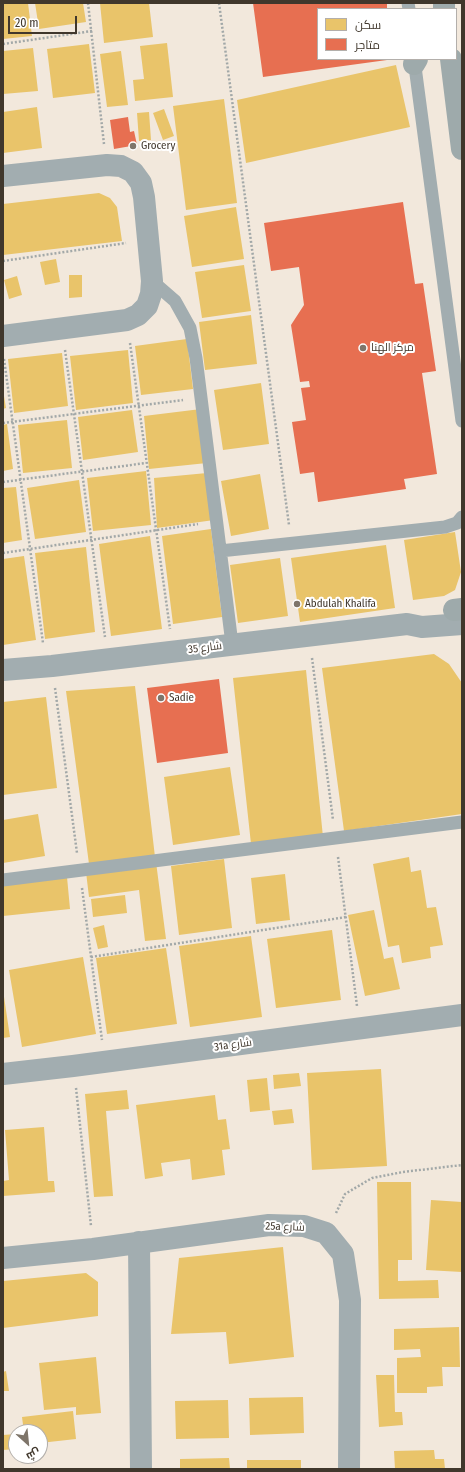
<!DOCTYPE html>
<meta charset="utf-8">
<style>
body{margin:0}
#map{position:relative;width:465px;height:1472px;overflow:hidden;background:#f2e8dc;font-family:"Fira Sans Condensed",Cairo,sans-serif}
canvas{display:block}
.frame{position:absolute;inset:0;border:4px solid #40372c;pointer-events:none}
.legend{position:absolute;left:317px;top:8px;width:140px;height:52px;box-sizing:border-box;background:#fff;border:1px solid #b3afab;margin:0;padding:5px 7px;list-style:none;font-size:12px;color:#40372c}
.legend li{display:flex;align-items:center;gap:8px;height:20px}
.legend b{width:20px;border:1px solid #b3afab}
.north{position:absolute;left:8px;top:1424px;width:40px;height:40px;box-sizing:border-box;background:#fff;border:1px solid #b3afab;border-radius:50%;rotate:153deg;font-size:11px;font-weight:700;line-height:16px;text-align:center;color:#40372c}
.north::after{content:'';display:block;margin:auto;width:14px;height:18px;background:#7e756a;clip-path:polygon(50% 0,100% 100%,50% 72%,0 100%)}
.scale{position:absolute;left:8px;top:16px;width:69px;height:18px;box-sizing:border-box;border:2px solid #40372c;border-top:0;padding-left:5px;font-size:12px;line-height:14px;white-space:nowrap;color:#40372c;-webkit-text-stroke:3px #fff;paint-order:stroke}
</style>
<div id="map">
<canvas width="465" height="1472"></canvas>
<div class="frame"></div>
<ul class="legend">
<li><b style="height:11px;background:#e9c46a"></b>سكن</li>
<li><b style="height:11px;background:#e76f51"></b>متاجر</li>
</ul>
<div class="north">ش</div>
<div class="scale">20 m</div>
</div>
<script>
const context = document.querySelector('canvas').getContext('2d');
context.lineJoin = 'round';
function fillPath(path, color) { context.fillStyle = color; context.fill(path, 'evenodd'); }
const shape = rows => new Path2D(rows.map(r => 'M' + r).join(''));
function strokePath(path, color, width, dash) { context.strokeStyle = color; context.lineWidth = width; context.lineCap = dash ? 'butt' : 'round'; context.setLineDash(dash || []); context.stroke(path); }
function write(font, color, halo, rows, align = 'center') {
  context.font = font + ' "Fira Sans Condensed",Cairo,sans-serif'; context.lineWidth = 4; context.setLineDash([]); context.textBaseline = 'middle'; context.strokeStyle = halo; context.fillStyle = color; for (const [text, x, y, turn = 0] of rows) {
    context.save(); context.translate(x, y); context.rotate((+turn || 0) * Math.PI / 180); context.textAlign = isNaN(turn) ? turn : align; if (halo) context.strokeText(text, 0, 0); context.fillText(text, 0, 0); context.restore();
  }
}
fillPath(shape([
 [3,3,28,3,32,36,3,39],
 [35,3,83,3,86,22,39,29],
 [100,3,149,3,153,37,104,43],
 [167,43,173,97,135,101,133,80,144,79,140,46],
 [89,44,95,93,53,98,47,49],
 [33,48,38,91,3,94,3,51],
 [121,51,128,105,107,107,100,54],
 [396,65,410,127,246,163,237,100],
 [224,99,237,203,186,210,173,106],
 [37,107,42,148,3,153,3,112],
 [164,109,174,136,163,140,153,113],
 [149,112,151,140,139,141,137,113],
 [99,193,110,198,117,207,122,241,3,255,3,204],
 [236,207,244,259,192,267,184,216],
 [56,259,60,282,45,285,40,262],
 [244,265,251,311,202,318,195,272],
 [69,275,82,275,82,297,69,298],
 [17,276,22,295,9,299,4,280],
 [251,315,257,364,205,370,199,322],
 [187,339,193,389,141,395,135,346],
 [128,350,133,403,76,410,70,356],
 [62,353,68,406,14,413,8,359],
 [261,383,269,444,223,450,214,390],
 [3,390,6,408,3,409],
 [201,409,207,463,149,469,144,416],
 [132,410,138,452,83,460,78,417],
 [67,420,72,468,23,473,18,425],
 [7,424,13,469,3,471,3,425],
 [146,471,151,525,93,531,87,478],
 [207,473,214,520,157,528,154,478],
 [260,474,269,529,231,536,221,481],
 [79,480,86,532,35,539,27,488],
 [16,487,22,540,3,543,3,488],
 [211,529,222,617,173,624,162,536],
 [455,532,461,572,455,590,444,596,413,600,404,540],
 [150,536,162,629,111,636,99,544],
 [386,545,395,608,300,622,291,558],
 [86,547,95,632,45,639,35,553],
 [24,556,36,640,3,645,3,559],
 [280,558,288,616,238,623,230,565],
 [434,654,449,664,462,683,462,814,344,831,322,668],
 [306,670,323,837,251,844,233,678],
 [135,686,155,857,89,864,66,691],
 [46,697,57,788,3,795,3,702],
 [230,767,240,835,173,845,164,777],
 [38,814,45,856,3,863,3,820],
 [409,857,411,872,421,870,427,908,436,907,443,945,430,947,431,958,402,963,399,945,388,947,373,864],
 [224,859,232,928,179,935,171,866],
 [156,862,166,939,145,941,139,890,89,897,86,872],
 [285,874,290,920,256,924,251,878],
 [67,877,70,909,3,916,3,883],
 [125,895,127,913,93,917,91,899],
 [374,910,384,959,393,957,400,989,365,996,348,915],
 [104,925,108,947,98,949,93,928],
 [332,930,341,1000,276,1008,267,939],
 [251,936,262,1017,190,1027,179,946],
 [166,948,177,1024,107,1034,96,958],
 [83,957,96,1034,22,1047,9,970],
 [3,990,10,1037,3,1038],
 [381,1069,387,1166,312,1170,307,1073],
 [299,1073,301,1086,274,1089,273,1075],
 [267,1078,270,1110,250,1112,247,1080],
 [127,1090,129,1109,106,1111,113,1196,94,1197,85,1094],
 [215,1095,218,1120,226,1119,230,1149,222,1150,225,1175,192,1180,190,1159,161,1163,163,1176,145,1179,136,1105],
 [292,1109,294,1123,274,1125,272,1111],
 [44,1127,48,1181,54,1181,55,1192,3,1196,3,1181,9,1180,5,1130],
 [377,1182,411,1182,412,1260,398,1260,398,1281,438,1280,439,1298,379,1299],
 [431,1200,462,1202,462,1272,426,1270],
 [283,1247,294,1357,229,1364,226,1332,171,1334,179,1258],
 [86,1273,98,1282,98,1316,3,1328,3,1281],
 [459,1327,460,1367,442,1367,443,1386,427,1387,427,1393,397,1393,397,1358,421,1357,420,1349,394,1350,394,1329],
 [96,1357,101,1413,76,1415,76,1407,44,1410,39,1363],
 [6,1371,9,1391,3,1391,3,1372],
 [376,1375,394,1375,395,1412,402,1412,403,1425,379,1427],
 [303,1397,304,1433,250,1435,249,1398],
 [228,1400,229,1438,176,1439,175,1401],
 [73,1411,76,1439,40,1443,40,1432,24,1432,22,1417],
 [16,1434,16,1449,3,1450,3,1435],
 [434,1450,435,1459,444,1459,445,1469,395,1469,394,1451],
 [229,1458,230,1469,180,1469,180,1459],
 [247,1460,301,1460,301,1469,247,1469]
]), '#e9c46a');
fillPath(shape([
 [253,3,387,3,387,9,318,9,318,59,387,60,263,77],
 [128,117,130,132,134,131,137,145,114,149,110,120],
 [403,202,415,284,423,283,436,371,422,373,437,474,404,479,406,489,318,502,314,472,300,474,292,422,306,420,301,388,310,387,309,381,300,382,291,325,304,305,299,267,271,271,264,223],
 [219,679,228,753,157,763,147,688]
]), '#e76f51');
strokePath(shape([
 [88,3,104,144],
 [219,3,289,525],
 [3,44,92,31],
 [3,261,126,243],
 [130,343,170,629],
 [65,350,105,637],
 [4,359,43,643],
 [3,423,183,400],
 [3,482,146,463],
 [3,553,198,524],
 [312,658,333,820],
 [55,688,77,853],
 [338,857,357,1006],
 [82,888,102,1040],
 [91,957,346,917],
 [76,1088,91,1226],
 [336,1213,345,1194,372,1178,403,1172,462,1165]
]), '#a2a8a8', 2.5, [2, 2]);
strokePath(shape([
 [408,3,409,9],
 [414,59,462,421],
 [152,281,175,301,190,328,196,358,232,644],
 [220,551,445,527,457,523,462,517],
 [3,880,462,822]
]), '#a2adb0', 13);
strokePath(shape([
 [3,176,107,165,121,166,133,172,141,183,144,197,152,281,151,294,147,306,138,315,127,320,3,336],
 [3,670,52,666,407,624,422,627,462,624],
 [3,1074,73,1066,462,1015],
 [139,1242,141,1469],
 [3,1258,93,1249,269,1225,304,1226,326,1233,343,1254,350,1300,349,1469]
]), '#a2adb0', 22);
strokePath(shape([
 [444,3,444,9],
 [451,59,462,149],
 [414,64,417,59],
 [454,610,462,609]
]), '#9eaaab', 22);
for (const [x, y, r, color] of [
 [133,146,4,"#7e756a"],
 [363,348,4,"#7e756a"],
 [297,604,4,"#7e756a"],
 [161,698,4,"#7e756a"]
]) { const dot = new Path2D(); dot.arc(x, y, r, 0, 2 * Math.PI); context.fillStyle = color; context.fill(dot); strokePath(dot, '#fff', 1.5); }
write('11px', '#40372c', '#fff', [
 ["Grocery",141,146],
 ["مركز الهنا",371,348],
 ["Abdulah Khalifa",305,604],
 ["Sadie",169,698]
], 'left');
write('11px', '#40372c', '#fff', [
 ["شارع 35",205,648,-7],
 ["31a شارع",233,1045,-8],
 ["25a شارع",285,1227,2]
]);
</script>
